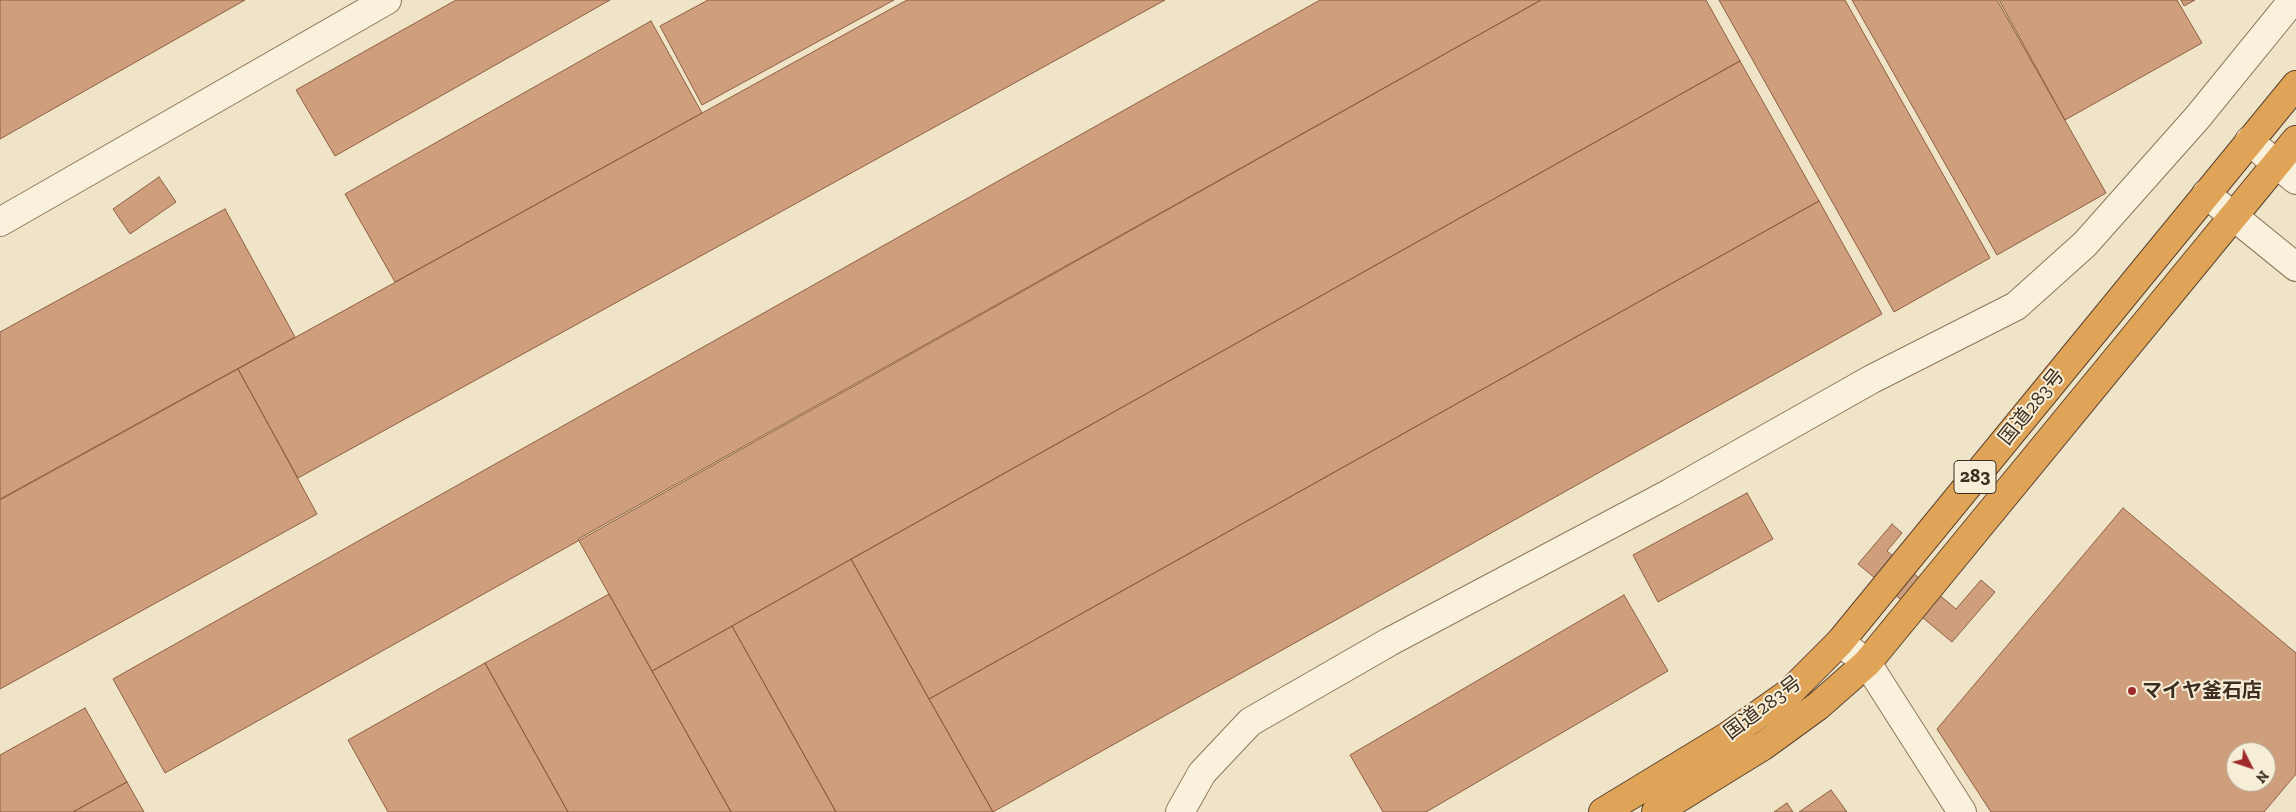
<!DOCTYPE html>
<meta charset="utf-8">
<style>
body{margin:0}
#map{position:relative;width:2296px;height:812px;overflow:hidden;background:#f0e4c8;font-family:"Zilla Slab",serif}
canvas{display:block}
.north{position:absolute;left:2226px;top:742px;width:50px;height:50px;box-sizing:border-box;background:#f7eed8;border:1px solid #ada18e;border-radius:50%;rotate:131deg;font-size:14px;font-weight:700;line-height:20px;text-align:center;color:#3d2e20}
.north::after{content:'';display:block;margin:auto;width:18px;height:22px;background:#9e2a2b;clip-path:polygon(50% 0,100% 100%,50% 72%,0 100%)}
</style>
<div id="map">
<canvas width="2296" height="812"></canvas>
<div class="north">N</div>
</div>
<script>
const g = document.querySelector('canvas').getContext('2d');
g.lineJoin = 'round';
function fill(path, color) {
  g.fillStyle = color;
  g.fill(path, 'evenodd');
}
function toPath(rows) {
  const path = new Path2D();
  for (const r of rows) {
    path.moveTo(r[0], r[1]);
    for (let i = 2; i < r.length; i += 2) path.lineTo(r[i], r[i + 1]);
  }
  return path;
}
function stroke(path, color, width, dash) {
  g.strokeStyle = color;
  g.lineWidth = width;
  g.lineCap = dash ? 'butt' : 'round';
  g.setLineDash(dash || []);
  g.stroke(path);
}
function write(font, color, halo, rows, align = 'center') {
  g.font = font + ' "Zilla Slab","Noto Sans JP",serif';
  g.lineWidth = 4;
  g.setLineDash([]);
  g.textBaseline = 'middle';
  g.strokeStyle = halo;
  g.fillStyle = color;
  for (const [text, x, y, turn = 0] of rows) {
    g.save();
    g.translate(x, y);
    g.rotate((+turn || 0) * Math.PI / 180);
    g.textAlign = isNaN(turn) ? turn : align;
    if (halo) g.strokeText(text, 0, 0);
    g.fillText(text, 0, 0);
    g.restore();
  }
}
const building = toPath([
 [0,0,245,0,0,139,0,0],
 [456,0,610,0,335,156,296,90,456,0],
 [708,0,894,0,702,105,660,26,708,0],
 [907,0,1165,0,298,478,238,369,907,0],
 [1320,0,1541,0,165,773,113,679,1320,0],
 [1541,0,1706,0,1740,61,652,671,578,539,1541,0],
 [1719,0,1845,0,1990,258,1894,312,1719,0],
 [1852,0,1997,0,2106,193,1997,255,1852,0],
 [1999,0,2177,0,2202,43,2065,120,1999,0],
 [2181,0,2195,0,2184,6,2181,0],
 [651,21,702,113,395,282,345,194,651,21],
 [1740,61,1819,201,929,699,851,559,1740,61],
 [159,177,176,202,130,234,113,209,159,177],
 [1819,201,1882,314,993,812,929,699,1819,201],
 [225,209,295,337,0,499,0,332,225,209],
 [238,369,317,514,0,689,0,500,238,369],
 [1747,493,1773,539,1658,602,1633,555,1747,493],
 [2123,508,2296,653,2296,774,2264,812,1991,812,1937,729,2123,508],
 [2236,752,2266,752,2266,782,2236,782,2236,752],
 [1892,524,1902,533,1887,551,1956,609,1981,580,1995,592,1952,642,1858,564,1892,524],
 [851,559,929,699,993,812,836,812,732,626,851,559],
 [609,594,652,671,731,812,568,812,485,663,609,594],
 [1624,595,1668,671,1426,812,1383,812,1350,755,1624,595],
 [732,626,836,812,731,812,652,671,732,626],
 [485,663,568,812,388,812,348,740,485,663],
 [85,708,127,782,73,812,0,812,0,755,85,708],
 [127,782,144,812,73,812,127,782],
 [1831,790,1847,812,1799,812,1831,790],
 [1787,803,1793,812,1774,812,1787,803]
]);
fill(building, '#cf9f7d');
stroke(building, '#8d5f41', 1);
const minor = toPath([
 [2249,141,2296,180],
 [2206,194,2296,267],
 [0,222,387,0],
 [1840,642,1867,663,1962,812],
 [1180,812,1202,773,1250,722,1389,642,1670,493,1872,379,2016,306,2085,244,2197,118,2293,0]
]);
const highway = toPath([
 [1603,812,1728,736,1789,693,1840,642,2296,85],
 [1656,812,1763,746,1818,706,1867,663,2296,140]
]);
stroke(minor, '#8d765c', 30);
stroke(highway, '#5b4430', 30);
stroke(minor, '#faf1dc', 28);
stroke(highway, '#e0a458', 28);
for (const [x, y, r, color] of [
 [2132,691,5,"#9e2a2b"]
]) {
  const dot = new Path2D();
  dot.arc(x, y, r, 0, 2 * Math.PI);
  g.fillStyle = color;
  g.fill(dot);
  stroke(dot, '#f7eed8', 2);
}
for (const [x, y, w] of [
 [1975,477,42]
]) {
  const box = new Path2D();
  box.roundRect(x - w / 2, y - 16.5, w, 33, 4);
  g.fillStyle = '#f7eed8';
  g.fill(box);
  stroke(box, '#3d2e20', 1);
}
write('bold 19px', '#3d2e20', null, [
 ["283",1975,477]
]);
write('20px', '#3d2e20', '#f7eed8', [
 ["国道283号",2032,407,-51],
 ["国道283号",1763,708,-37]
]);
write('bold 20px', '#3d2e20', '#f7eed8', [
 ["マイヤ釜石店",2142,691]
], 'left');
</script>
